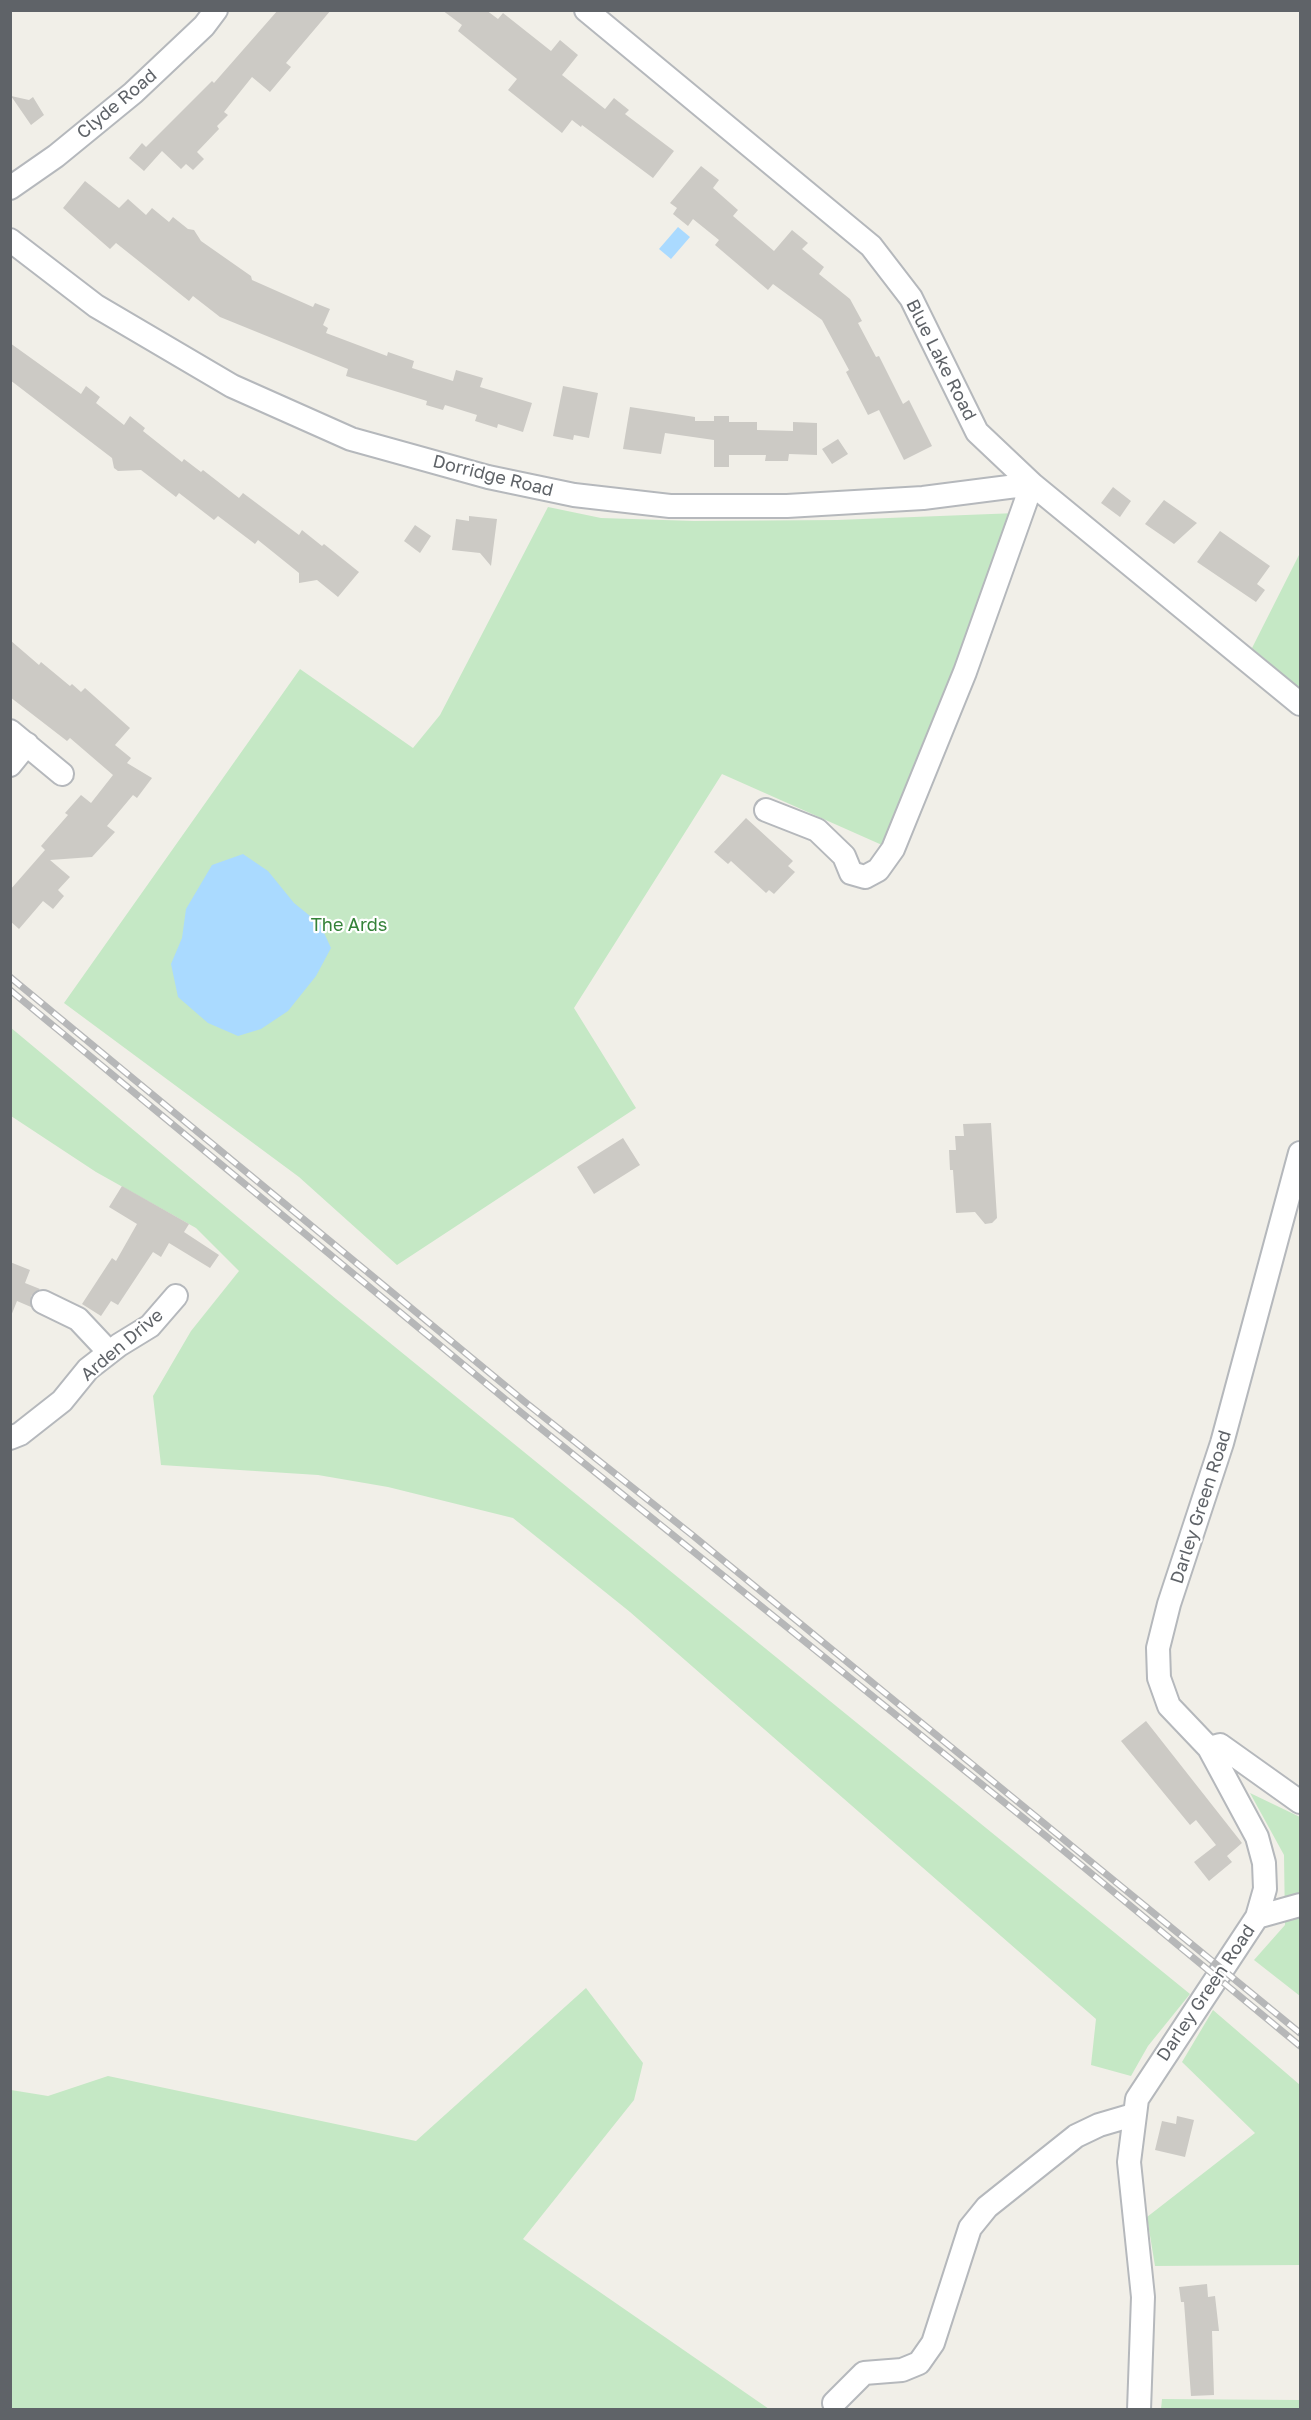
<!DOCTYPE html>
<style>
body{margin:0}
#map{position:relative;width:1311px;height:2420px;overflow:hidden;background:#f1efe8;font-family:"Golos Text",sans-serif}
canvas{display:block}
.frame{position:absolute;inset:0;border:12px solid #5f6368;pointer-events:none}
</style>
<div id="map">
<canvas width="1311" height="2420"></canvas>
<div class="frame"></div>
</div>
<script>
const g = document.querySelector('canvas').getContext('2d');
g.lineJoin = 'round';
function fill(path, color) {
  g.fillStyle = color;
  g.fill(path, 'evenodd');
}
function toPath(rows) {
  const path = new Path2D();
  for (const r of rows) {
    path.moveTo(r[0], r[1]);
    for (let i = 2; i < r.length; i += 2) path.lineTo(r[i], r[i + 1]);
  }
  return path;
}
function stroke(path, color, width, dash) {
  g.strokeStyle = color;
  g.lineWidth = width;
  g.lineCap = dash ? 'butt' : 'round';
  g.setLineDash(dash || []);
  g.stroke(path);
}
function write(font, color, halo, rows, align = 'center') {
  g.font = font + ' "Golos Text",sans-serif';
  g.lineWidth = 4.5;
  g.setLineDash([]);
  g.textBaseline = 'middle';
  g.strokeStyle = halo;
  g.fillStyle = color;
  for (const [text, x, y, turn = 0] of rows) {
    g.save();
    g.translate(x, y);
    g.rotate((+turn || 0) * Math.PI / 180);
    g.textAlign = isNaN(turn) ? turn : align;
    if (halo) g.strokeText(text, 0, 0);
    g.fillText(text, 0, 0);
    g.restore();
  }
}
fill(toPath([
 [548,507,601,518,694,521,837,520,1017,513,882,845,722,774,574,1008,636,1108,397,1265,299,1177,64,1003,300,669,413,748,440,715],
 [1300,553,1300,689,1252,648],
 [10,1027,336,1299,1190,1994,1148,2046,1131,2076,1091,2065,1096,2019,630,1612,513,1518,388,1487,318,1475,161,1465,153,1396,191,1331,239,1271,196,1228,96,1172,11,1116],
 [1250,1793,1300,1817,1300,1996,1254,1960,1285,1925,1284,1855],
 [586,1988,643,2063,634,2100,523,2239,769,2409,11,2409,11,2090,48,2096,108,2076,416,2141],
 [1213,2010,1300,2085,1300,2265,1155,2266,1147,2217,1255,2133,1182,2062],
 [1162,2399,1300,2400,1300,2409,1161,2409]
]), '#c5e8c5');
fill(toPath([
 [678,227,690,237,671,259,659,249],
 [243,854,268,871,294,903,320,924,331,948,316,976,288,1011,261,1029,238,1036,208,1023,178,997,171,964,182,938,186,909,212,865]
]), '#aadaff');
fill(toPath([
 [278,10,331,10,286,63,291,67,270,92,252,77,224,112,228,115,217,126,219,129,197,152,204,159,193,170,186,164,181,169,162,151,144,171,129,158,142,143,146,147,212,81,214,83],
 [442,10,486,10,498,19,503,13,551,51,560,40,578,55,562,75,605,109,614,98,629,110,625,114,674,151,653,178,582,125,581,127,572,120,562,133,508,90,517,79,458,31,462,25],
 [11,96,29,100,33,97,44,115,31,125],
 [701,166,719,180,713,188,738,210,733,216,774,251,792,230,808,243,802,249,824,267,819,274,850,299,862,321,858,323,876,357,879,356,903,404,909,400,932,446,904,460,879,410,868,415,846,372,849,370,822,320,773,284,768,290,715,245,719,240,693,219,688,226,673,214,677,208,670,203],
 [85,181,119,208,128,199,146,215,152,208,169,222,173,217,188,229,194,230,201,241,251,276,252,280,313,307,315,303,330,309,323,325,328,328,326,333,387,356,388,352,414,361,412,368,453,381,456,370,483,378,480,387,532,403,523,432,498,424,497,428,475,421,477,415,445,405,443,410,426,405,427,401,346,376,348,369,220,317,193,296,189,301,116,243,110,249,63,208],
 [10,343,81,394,86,386,100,397,96,403,124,425,130,416,145,428,143,431,182,462,184,459,201,472,203,470,239,498,243,493,299,535,302,530,322,546,324,544,359,572,338,597,317,580,299,583,299,573,258,540,255,544,218,516,214,520,179,493,176,497,141,470,118,471,114,468,112,458,10,380],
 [563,386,598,393,589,438,574,435,573,440,553,436],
 [630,407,695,417,695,421,714,421,714,416,729,416,729,422,757,422,757,430,793,431,793,422,817,423,817,455,789,454,788,461,765,461,766,455,729,455,729,467,714,467,714,440,665,433,661,454,623,449],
 [838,439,848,454,832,464,822,449],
 [1113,487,1131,501,1120,517,1101,503],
 [1164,500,1197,523,1174,544,1145,524],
 [469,516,497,519,491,566,480,553,452,550,456,519,469,521],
 [415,525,431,536,420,553,404,541],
 [1220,531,1270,566,1257,584,1265,590,1256,602,1197,562],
 [10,640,39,665,41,662,70,686,72,684,81,692,85,688,130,728,115,745,131,758,127,763,152,778,137,798,133,795,107,826,115,832,92,857,50,860,70,877,58,890,64,896,53,909,43,901,19,929,10,921,10,890,45,850,41,846,68,815,65,813,81,795,91,803,113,775,70,738,67,741,10,697],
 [746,818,793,861,788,866,795,872,774,894,769,890,766,893,731,861,728,864,714,852],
 [991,1123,997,1218,992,1223,985,1224,975,1212,956,1213,953,1170,950,1170,949,1150,956,1150,955,1136,964,1136,963,1124],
 [623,1138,640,1165,594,1194,577,1167],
 [122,1186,189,1224,184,1232,219,1255,210,1268,169,1243,161,1257,153,1252,118,1305,111,1301,101,1316,82,1304,112,1258,116,1261,137,1224,109,1207],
 [10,1262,30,1270,25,1283,40,1289,31,1296,31,1307,17,1301,11,1316],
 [1146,1721,1242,1843,1227,1856,1232,1862,1209,1881,1194,1862,1216,1845,1196,1820,1190,1825,1121,1741],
 [1177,2116,1194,2120,1185,2157,1155,2150,1162,2121,1176,2124],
 [1207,2284,1208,2297,1215,2296,1219,2331,1212,2331,1214,2395,1191,2396,1184,2302,1181,2302,1179,2287]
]), '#cccac5');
const minor = toPath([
 [586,10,871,246,911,298,977,432,1032,484,1300,704],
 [10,188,56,156,133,93,204,26,216,10],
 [10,240,96,306,232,386,351,439,488,477,574,495,670,506,787,506,923,498,1032,484],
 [10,731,62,774],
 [10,765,27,744],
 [766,810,817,830,844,856,851,873,865,877,878,870,893,849,965,672,1032,484],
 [43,1302,78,1319,109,1352],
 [10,1438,20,1434,62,1401,88,1369,119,1345,150,1326,176,1296],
 [1209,1748,1220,1745,1300,1802],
 [1257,1917,1300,1905],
 [834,2403,864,2373,902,2370,919,2363,933,2343,970,2228,987,2207,1076,2136,1099,2125,1133,2115],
 [1139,2410,1143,2297,1129,2162,1137,2099,1257,1917,1265,1889,1264,1863,1257,1837,1209,1748,1169,1706,1159,1678,1158,1648,1169,1604,1222,1443,1300,1153]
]);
stroke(minor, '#b5b8bc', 26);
stroke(minor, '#fff', 22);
const rail = toPath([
 [10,977,525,1402,691,1534,1300,2033],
 [10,990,523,1414,1052,1841,1300,2046]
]);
stroke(rail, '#b6b7b8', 7);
stroke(rail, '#fff', 4.5, [14]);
write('18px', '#5f6368', '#fff', [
 ["Clyde Road",117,104,-40],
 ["Blue Lake Road",941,360,63],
 ["Dorridge Road",493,476,14],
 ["Arden Drive",122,1345,-40],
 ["Darley Green Road",1201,1507,-72],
 ["Darley Green Road",1206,1993,-56]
]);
write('18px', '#348238', '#fff', [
 ["The Ards",349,925]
]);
</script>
